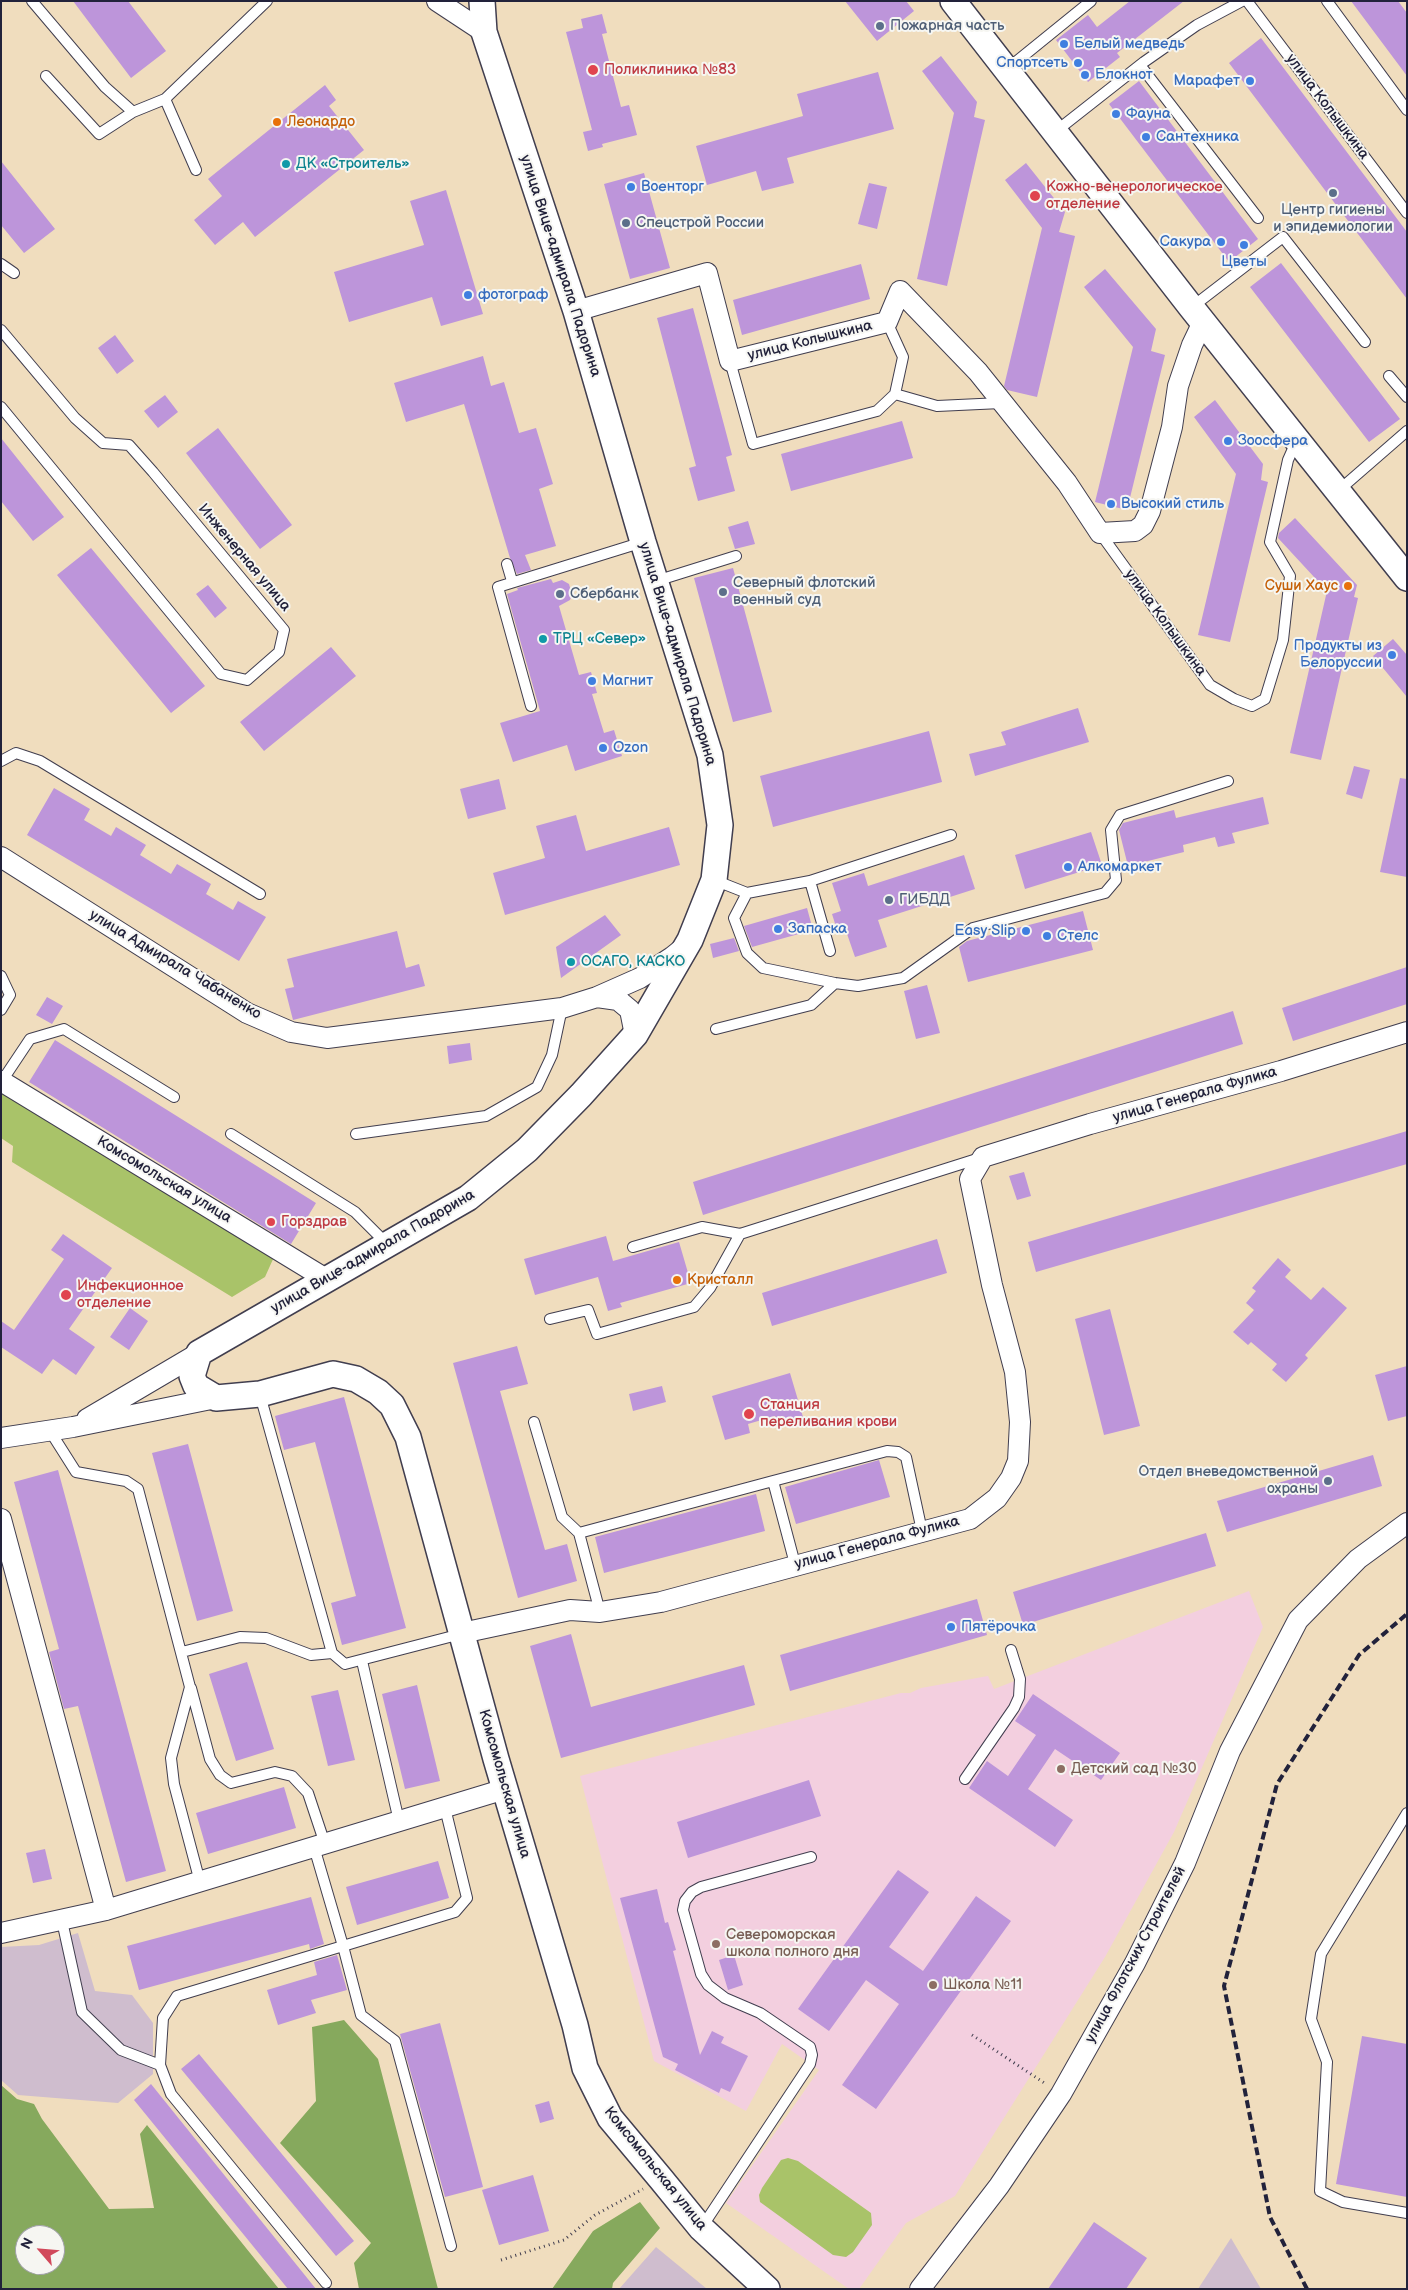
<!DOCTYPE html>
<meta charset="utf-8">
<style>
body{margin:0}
#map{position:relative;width:1408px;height:2290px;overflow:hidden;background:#f0ddbe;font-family:"Balsamiq Sans",sans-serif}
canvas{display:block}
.frame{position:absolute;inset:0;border:2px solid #22223b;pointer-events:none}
.north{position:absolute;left:15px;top:2225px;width:50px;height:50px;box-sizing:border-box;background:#f6f6f2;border:1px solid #a1a1a9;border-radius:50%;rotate:297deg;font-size:14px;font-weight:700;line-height:20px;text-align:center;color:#22223b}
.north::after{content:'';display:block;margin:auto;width:18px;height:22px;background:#d1495b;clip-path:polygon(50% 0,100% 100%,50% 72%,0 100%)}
</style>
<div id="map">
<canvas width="1408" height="2290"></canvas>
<div class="frame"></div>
<div class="north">N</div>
</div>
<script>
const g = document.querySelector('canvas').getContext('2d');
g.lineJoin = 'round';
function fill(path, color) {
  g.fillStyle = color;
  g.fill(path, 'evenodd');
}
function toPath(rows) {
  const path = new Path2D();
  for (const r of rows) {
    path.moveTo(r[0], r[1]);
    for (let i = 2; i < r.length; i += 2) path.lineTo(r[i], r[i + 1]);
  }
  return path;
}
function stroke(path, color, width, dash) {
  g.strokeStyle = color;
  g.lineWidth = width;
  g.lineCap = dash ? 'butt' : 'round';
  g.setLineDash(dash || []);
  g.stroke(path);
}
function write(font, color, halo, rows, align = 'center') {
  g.font = font + ' "Balsamiq Sans",sans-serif';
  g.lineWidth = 4;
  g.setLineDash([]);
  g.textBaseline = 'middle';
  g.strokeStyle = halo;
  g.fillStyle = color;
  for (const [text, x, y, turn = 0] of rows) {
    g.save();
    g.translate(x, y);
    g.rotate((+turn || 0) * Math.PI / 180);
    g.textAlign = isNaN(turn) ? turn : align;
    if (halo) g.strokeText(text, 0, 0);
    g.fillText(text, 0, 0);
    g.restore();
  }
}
fill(toPath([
 [1249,1591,1263,1627,1174,1832,1105,1957,955,2196,906,2223,859,2289,849,2289,726,2203,819,2070,782,2044,746,2111,654,2061,580,1776,901,1693,910,1693,921,1688,988,1676,994,1689]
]), '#f3cfdf');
fill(toPath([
 [78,1933,95,1991,132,1995,153,2023,153,2074,118,2103,18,2095,1,2080,1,1947,39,1945],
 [1231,2238,1261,2289,1198,2289],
 [656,2247,707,2289,619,2289]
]), '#cfbdce');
fill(toPath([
 [1,1086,274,1257,265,1277,232,1297,12,1162,13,1146,1,1138],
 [788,2158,798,2161,871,2213,872,2225,853,2252,846,2257,833,2255,760,2202,759,2195,762,2188,781,2160]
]), '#a9c369');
fill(toPath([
 [344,2020,378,2059,438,2289,359,2289,354,2263,371,2243,280,2143,316,2101,312,2027],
 [1,2085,17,2099,34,2104,42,2119,109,2209,154,2208,140,2134,147,2125,279,2289,1,2289],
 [25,2235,55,2235,55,2265,25,2265],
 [640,2202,660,2228,613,2283,612,2289,552,2289,593,2231]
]), '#86a95d');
fill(toPath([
 [73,1,128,1,166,51,131,78],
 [845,1,906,1,914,11,877,41],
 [1130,1,1184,1,1117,53,1120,57,1088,82,1056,40,1088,15,1097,27],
 [1351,1,1398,1,1407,13,1407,76],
 [602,14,607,33,602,34,621,107,629,105,637,135,602,144,603,147,588,151,583,132,592,130,566,32,583,28,581,19],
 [1261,38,1407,232,1407,299,1229,63],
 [941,56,977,102,974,117,985,120,947,286,917,279,954,113,922,71],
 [878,72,894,129,787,158,794,183,762,191,756,171,707,185,696,146,803,116,797,94],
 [1139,81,1258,239,1229,262,1109,104],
 [325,85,336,100,329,106,364,150,255,237,243,222,215,245,194,220,222,196,208,179],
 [1,161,55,229,24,253,1,225],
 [1026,163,1065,212,1059,232,1075,236,1037,397,1007,390,1004,386,1042,228,1005,180],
 [644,173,670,268,630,279,604,184],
 [869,183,887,187,877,229,858,224],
 [446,190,483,314,441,326,432,297,349,322,334,272,424,245,410,201],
 [1281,263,1400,419,1369,442,1250,287],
 [861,264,870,299,742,335,733,300],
 [1105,269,1156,329,1151,351,1165,355,1127,510,1095,502,1133,347,1084,287],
 [693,308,732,455,726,457,735,491,698,501,689,468,696,466,657,318],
 [115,335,134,361,117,374,98,348],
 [483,356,491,386,504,382,519,433,536,428,553,484,539,489,556,546,525,555,531,570,517,574,510,558,464,404,406,422,394,383],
 [165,395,178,412,158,428,144,411],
 [1215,400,1263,464,1261,480,1268,482,1230,642,1198,635,1236,474,1194,417],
 [902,421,913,458,791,491,781,454],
 [218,428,292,525,260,549,186,453],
 [1,438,64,517,33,541,1,501],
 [1295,518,1357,585,1354,597,1358,598,1321,760,1290,753,1327,591,1278,538,1279,533],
 [748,521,755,544,735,549,728,527],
 [91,548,205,686,171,713,57,575],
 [733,568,772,712,733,722,694,578],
 [551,579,553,583,562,580,569,584,572,595,570,600,559,606,579,675,591,672,597,693,592,694,604,733,614,730,622,756,575,771,567,745,513,762,500,723,540,711,507,594,518,590,517,588],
 [208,585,227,608,215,618,196,594],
 [1393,639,1407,655,1407,697,1373,656],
 [331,647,356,676,264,751,240,722],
 [1078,708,1089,742,975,776,969,754,1006,745,1001,732],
 [929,731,942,782,773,827,760,776],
 [1354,766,1370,770,1362,799,1346,794],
 [1400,778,1407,779,1407,877,1380,872],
 [499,779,506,809,468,819,460,789],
 [54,788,90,809,84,820,111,836,116,827,146,845,140,855,171,874,177,864,211,884,206,894,233,910,238,901,266,917,239,961,27,835],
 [1263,797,1269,824,1232,833,1235,843,1218,847,1215,837,1183,845,1184,852,1128,866,1119,830,1123,823,1174,810,1176,818],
 [576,815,586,851,669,827,680,865,505,915,493,873,545,858,536,826],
 [1091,832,1102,865,1025,889,1015,855],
 [964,855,975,889,878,920,887,947,855,957,846,931,838,933,832,914,841,911,832,883,864,873,868,886],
 [807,908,813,930,752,947,744,926],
 [1083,911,1093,950,968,982,959,947,967,941],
 [605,915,621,935,561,978,556,947],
 [397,931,406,968,419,964,425,986,293,1020,285,989,294,987,287,959],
 [734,938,739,951,713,958,710,944],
 [1407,967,1407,1004,1293,1041,1282,1008],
 [927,985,940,1033,916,1039,904,991],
 [47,997,63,1006,52,1024,36,1015],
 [1233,1011,1243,1044,703,1215,693,1182],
 [55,1040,316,1203,291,1244,29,1082],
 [470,1043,472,1060,449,1064,447,1046],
 [1407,1131,1407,1164,1036,1272,1028,1242],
 [1024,1172,1031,1196,1017,1200,1009,1176],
 [63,1234,112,1268,69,1329,95,1347,76,1375,53,1359,42,1374,1,1347,1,1321,14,1330,64,1259,51,1250],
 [606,1236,613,1261,679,1242,691,1283,620,1303,622,1307,608,1311,598,1277,535,1295,524,1259],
 [937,1239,947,1273,772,1326,762,1293],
 [1278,1258,1291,1270,1285,1277,1311,1300,1323,1287,1347,1308,1305,1355,1308,1358,1286,1382,1272,1370,1277,1364,1251,1342,1248,1345,1233,1332,1254,1310,1246,1303,1256,1291,1252,1288],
 [130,1308,148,1321,129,1350,110,1337],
 [1110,1309,1140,1426,1104,1435,1075,1319],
 [517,1346,528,1384,500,1391,545,1550,567,1544,577,1581,518,1598,453,1363],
 [1407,1366,1407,1416,1388,1421,1375,1375],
 [790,1373,803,1417,778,1424,775,1416,748,1424,750,1433,725,1440,712,1396],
 [662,1386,666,1402,633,1411,629,1394],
 [344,1397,406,1628,342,1645,331,1603,356,1596,315,1442,284,1450,275,1416],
 [188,1444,233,1611,197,1621,152,1453],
 [1373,1455,1382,1486,1227,1532,1217,1501],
 [879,1460,890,1497,796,1524,785,1487],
 [58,1470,166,1871,126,1882,78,1706,64,1709,49,1652,59,1649,14,1482],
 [756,1494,765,1531,604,1573,595,1537],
 [1206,1533,1216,1566,1023,1625,1013,1592],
 [977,1599,987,1635,790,1691,780,1655],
 [571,1634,591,1707,744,1665,755,1705,561,1758,530,1646],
 [247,1662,274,1749,236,1761,209,1674],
 [417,1685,440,1781,405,1789,382,1694],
 [338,1690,355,1760,328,1766,311,1696],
 [1033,1694,1120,1753,1101,1780,1055,1749,1028,1789,1073,1820,1055,1847,969,1788,987,1761,1008,1776,1036,1735,1015,1721],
 [809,1780,821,1816,688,1858,677,1822],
 [284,1787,296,1828,208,1854,196,1813],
 [45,1849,52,1879,33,1883,26,1853],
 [438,1861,449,1898,357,1925,346,1887],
 [898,1870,929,1892,889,1947,923,1971,976,1896,1011,1921,876,2109,842,2085,899,2004,866,1980,829,2031,798,2009],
 [657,1889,665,1923,668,1922,676,1950,673,1951,700,2055,712,2031,724,2037,721,2043,748,2056,730,2092,721,2088,719,2093,675,2070,678,2064,663,2057,620,1898],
 [311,1897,324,1944,310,1949,309,1944,139,1990,127,1946],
 [337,1955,347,1990,311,2000,316,2013,278,2025,267,1990,317,1975,314,1962],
 [734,1955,743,1985,728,1990,719,1960],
 [440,2023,483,2187,445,2197,400,2034],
 [1362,2036,1407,2044,1407,2197,1336,2184],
 [199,2054,354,2241,336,2256,181,2069],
 [151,2084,316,2289,288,2289,134,2100],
 [549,2101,554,2119,540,2123,535,2105],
 [533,2175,549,2231,499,2245,482,2190],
 [1094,2222,1147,2258,1126,2289,1048,2289]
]), '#bd95da');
const service = toPath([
 [32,1,105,87,133,112,165,99,267,1],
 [1247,1,1407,213],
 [1327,1,1407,110],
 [1140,65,1258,218],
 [1006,70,1091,1],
 [46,76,99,134,133,112],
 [165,99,196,170],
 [1055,132,1144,62,1197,25,1242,1],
 [1,264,14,273],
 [1192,307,1283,237,1365,342],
 [1,330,75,418,103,443,129,445,153,472,284,630,279,652,247,680,221,674,1,407],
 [730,361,753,444,877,411,895,394,903,357,887,322],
 [1389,376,1407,397],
 [895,394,937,406,1001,403],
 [1338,491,1407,431],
 [1100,533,1210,685,1234,699,1252,706,1265,699,1283,640,1290,576,1270,542,1288,460,1296,442],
 [507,564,512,581],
 [656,581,736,556],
 [531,706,498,587,643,542],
 [1,761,16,753,40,761,260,894],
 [714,880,747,893],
 [810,881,747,893,734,918,747,953,763,968,835,983,858,986,903,978,973,928,1105,893,1116,880,1111,830,1120,815,1228,781],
 [830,951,810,881,951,835],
 [1,976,10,995,1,1010],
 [716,1029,811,1005,835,983],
 [2,1081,30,1039,64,1029,174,1097],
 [231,1134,355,1212,387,1244],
 [356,1134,486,1116,537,1087,552,1055,562,1008],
 [633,1247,702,1227,740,1234],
 [550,1319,588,1310,597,1334,694,1307,710,1288,740,1234,980,1158],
 [260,1395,332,1653,345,1664,461,1634],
 [534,1422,562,1517,579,1533,773,1481,795,1564],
 [50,1431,76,1472,126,1481,138,1489,190,1687,171,1758,174,1784,200,1882],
 [773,1481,887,1451,898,1452,906,1457,922,1531],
 [579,1533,600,1612],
 [182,1652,240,1637,266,1638,311,1655,332,1653],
 [362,1661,399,1821],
 [191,1688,210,1759,220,1775,231,1783,275,1772,292,1776,308,1793,325,1844],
 [965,1779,1014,1708,1019,1697,1020,1679,1011,1650],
 [445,1808,467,1898,455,1912,343,1946,361,2015,395,2041,451,2246],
 [1407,1813,1321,1954,1311,2019,1327,2062,1320,2191,1343,2202,1407,2213],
 [314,1847,343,1946,177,1996,163,2018,160,2065,171,2094,326,2283],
 [62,1921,82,2012,121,2050,160,2065],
 [702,2227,810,2064,812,2055,810,2047,760,2013,725,1998,708,1985,701,1974,683,1910,685,1901,692,1892,701,1887,811,1857]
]);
const minor = toPath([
 [437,1,484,32],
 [576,311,707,273,730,361,887,322,900,291,978,372,1067,483,1100,533,1135,531,1143,525,1150,511,1172,427,1178,386,1192,345,1203,322],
 [1,857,247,1013,291,1032,327,1038,562,1008,597,997,640,978,672,957,682,949],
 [597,997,618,1000,630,1010,635,1035],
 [1,1081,326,1279],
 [87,1419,199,1353],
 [1,1438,73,1427,216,1398],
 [1,1519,106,1910],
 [462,1633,570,1610,600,1612,661,1602,970,1519,997,1498,1011,1478,1018,1461,1020,1422,1015,1372,992,1285,970,1179,983,1157,1090,1124,1281,1071,1407,1032],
 [1,1933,106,1910,505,1789],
 [920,2289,999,2186,1061,2094,1135,1963,1185,1863,1230,1751,1298,1620,1358,1559,1407,1523]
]);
const tertiary = toPath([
 [482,1,484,32,576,311,643,542,710,755,720,825,714,880,690,940,635,1035,581,1095,527,1150,468,1198,199,1353,192,1376,196,1386,216,1398,260,1394,333,1374,356,1379,378,1392,392,1405,408,1437,496,1759,575,2025,585,2068,610,2118,661,2179,701,2228,767,2289],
 [953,1,1191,307,1407,578]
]);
stroke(service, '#413e4f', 12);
stroke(minor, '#413e4f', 22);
stroke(tertiary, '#413e4f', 28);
stroke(toPath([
 [972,2035,1046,2084],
 [501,2260,564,2240,595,2215,643,2189]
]), '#413e4f', 3, [1, 4]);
stroke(service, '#fff', 10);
stroke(minor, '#fff', 20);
stroke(tertiary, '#fff', 25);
stroke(toPath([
 [1307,2289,1270,2217,1224,1986,1277,1784,1359,1655,1407,1614]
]), '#22223b', 4, [8, 4]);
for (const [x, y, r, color] of [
 [880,26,5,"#5c6f8a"],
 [1064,44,5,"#3f7fe0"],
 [1078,63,5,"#3f7fe0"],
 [593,70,6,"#e0444e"],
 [1085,75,5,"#3f7fe0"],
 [1250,81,5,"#3f7fe0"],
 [1116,114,5,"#3f7fe0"],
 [277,122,5,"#e8710a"],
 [1146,137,5,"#3f7fe0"],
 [286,164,5,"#0f9aa8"],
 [631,187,5,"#3f7fe0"],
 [1333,193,5,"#5c6f8a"],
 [1035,196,6,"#e0444e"],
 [626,223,5,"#5c6f8a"],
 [1221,242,5,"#3f7fe0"],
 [1244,245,5,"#3f7fe0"],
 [468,295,5,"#3f7fe0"],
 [1228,441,5,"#3f7fe0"],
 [1111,504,5,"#3f7fe0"],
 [1348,586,5,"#e8710a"],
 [723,592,5,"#5c6f8a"],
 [560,594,5,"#5c6f8a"],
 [543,639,5,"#0f9aa8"],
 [1392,655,5,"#3f7fe0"],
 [592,681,5,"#3f7fe0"],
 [603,748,5,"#3f7fe0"],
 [1068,867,5,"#3f7fe0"],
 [889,900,5,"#5c6f8a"],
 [778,929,5,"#3f7fe0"],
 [1026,931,5,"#3f7fe0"],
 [1047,936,5,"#3f7fe0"],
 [571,962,5,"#0f9aa8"],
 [271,1222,5,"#e0444e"],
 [677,1280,5,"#e8710a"],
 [66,1295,6,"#e0444e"],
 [749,1414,6,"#e0444e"],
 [1328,1481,5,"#5c6f8a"],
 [951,1627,5,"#3f7fe0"],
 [1061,1769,5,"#8d6e63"],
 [716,1944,5,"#8d6e63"],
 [933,1985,5,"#8d6e63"]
]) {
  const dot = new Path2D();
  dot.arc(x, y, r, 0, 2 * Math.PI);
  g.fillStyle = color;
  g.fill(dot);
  stroke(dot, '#f6f6f2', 2);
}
write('15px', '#4e5e75', '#f6f6f2', [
 ["Пожарная часть",890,26],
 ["Центр гигиены",1333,210,"center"],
 ["и эпидемиологии",1333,227,"center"],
 ["Спецстрой России",636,223],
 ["Северный флотский",733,583],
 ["военный суд",733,600],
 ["Сбербанк",570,594],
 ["ГИБДД",899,900],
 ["Отдел вневедомственной",1318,1472,"right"],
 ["охраны",1318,1489,"right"]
], 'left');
write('15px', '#366cbe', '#f6f6f2', [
 ["Белый медведь",1074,44],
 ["Спортсеть",1068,63,"right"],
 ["Блокнот",1095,75],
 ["Марафет",1240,81,"right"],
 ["Фауна",1126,114],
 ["Сантехника",1156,137],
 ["Военторг",641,187],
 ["Сакура",1211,242,"right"],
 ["Цветы",1244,262,"center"],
 ["фотограф",478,295],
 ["Зоосфера",1238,441],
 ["Высокий стиль",1121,504],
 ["Продукты из",1382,646,"right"],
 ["Белоруссии",1382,663,"right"],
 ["Магнит",602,681],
 ["Ozon",613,748],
 ["Алкомаркет",1078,867],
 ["Запаска",788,929],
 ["Easy Slip",1016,931,"right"],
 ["Стелс",1057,936],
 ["Пятёрочка",961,1627]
], 'left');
write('15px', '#be3a42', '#f6f6f2', [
 ["Поликлиника №83",604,70],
 ["Кожно-венерологическое",1046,187],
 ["отделение",1046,204],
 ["Горздрав",281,1222],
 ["Инфекционное",77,1286],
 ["отделение",77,1303],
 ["Станция",760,1405],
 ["переливания крови",760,1422]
], 'left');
write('15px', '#22223b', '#f6f6f2', [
 ["улица Колышкина",1327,107,53],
 ["улица Вице-адмирала Падорина",560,266,72],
 ["улица Колышкина",810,341,-14],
 ["Инженерная улица",244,558,50],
 ["улица Колышкина",1165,623,54],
 ["улица Вице-адмирала Падорина",677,654,73],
 ["улица Адмирала Чабаненко",175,965,31],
 ["улица Генерала Фулика",1195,1095,-16],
 ["Комсомольская улица",164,1180,31],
 ["улица Вице-адмирала Падорина",373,1252,-30],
 ["улица Генерала Фулика",877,1543,-15],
 ["Комсомольская улица",504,1784,74],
 ["улица Флотских Строителей",1136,1955,-62],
 ["Комсомольская улица",655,2169,51]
]);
write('15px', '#c56008', '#f6f6f2', [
 ["Леонардо",287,122],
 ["Суши Хаус",1338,586,"right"],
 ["Кристалл",687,1280]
], 'left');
write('15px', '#0d838f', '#f6f6f2', [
 ["ДК «Строитель»",296,164],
 ["ТРЦ «Север»",553,639],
 ["ОСАГО, КАСКО",581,962]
], 'left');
write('15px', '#785e54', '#f6f6f2', [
 ["Детский сад №30",1071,1769],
 ["Североморская",726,1935],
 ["школа полного дня",726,1952],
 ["Школа №11",943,1985]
], 'left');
</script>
